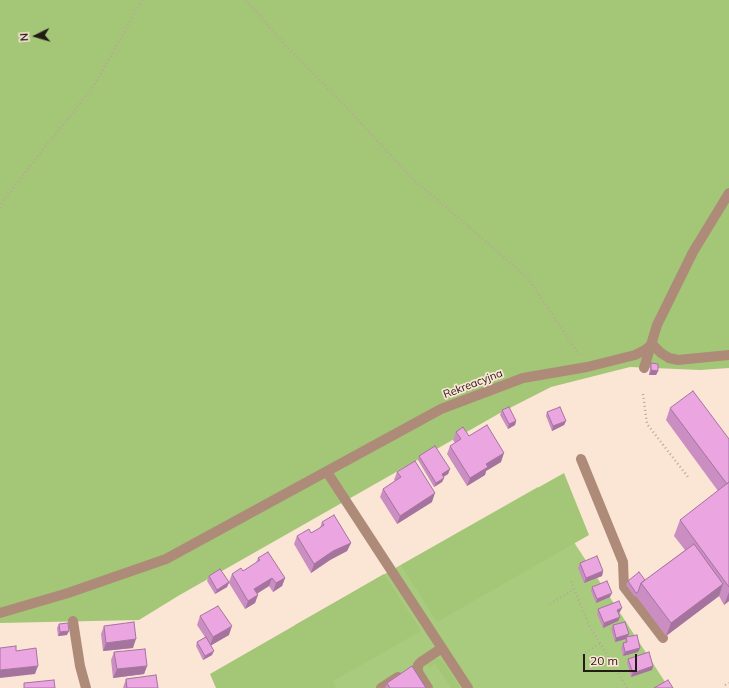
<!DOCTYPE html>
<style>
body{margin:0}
#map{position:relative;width:729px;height:688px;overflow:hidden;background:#fbe5d5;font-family:Mulish,sans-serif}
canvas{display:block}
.north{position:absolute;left:16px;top:16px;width:40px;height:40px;-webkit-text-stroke:3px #fbe5d5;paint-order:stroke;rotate:265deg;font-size:11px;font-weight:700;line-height:16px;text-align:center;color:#231b16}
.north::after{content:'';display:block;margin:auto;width:14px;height:18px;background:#231b16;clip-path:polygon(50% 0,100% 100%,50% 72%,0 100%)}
.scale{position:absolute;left:583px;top:654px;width:54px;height:18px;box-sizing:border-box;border:2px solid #231b16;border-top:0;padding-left:5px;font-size:12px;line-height:14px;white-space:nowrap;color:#231b16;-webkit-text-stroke:3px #fbe5d5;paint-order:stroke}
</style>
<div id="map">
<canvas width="729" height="688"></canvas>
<div class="north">N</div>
<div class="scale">20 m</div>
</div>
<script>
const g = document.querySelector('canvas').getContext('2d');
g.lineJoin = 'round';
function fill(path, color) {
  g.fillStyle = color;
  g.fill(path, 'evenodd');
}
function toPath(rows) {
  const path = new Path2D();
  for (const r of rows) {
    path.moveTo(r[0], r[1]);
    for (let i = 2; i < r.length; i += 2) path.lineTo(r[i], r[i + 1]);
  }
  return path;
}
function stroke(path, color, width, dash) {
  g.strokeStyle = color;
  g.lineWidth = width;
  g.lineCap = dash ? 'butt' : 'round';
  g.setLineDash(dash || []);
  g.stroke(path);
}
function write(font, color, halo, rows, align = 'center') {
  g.font = font + ' Mulish,sans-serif';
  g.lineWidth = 3.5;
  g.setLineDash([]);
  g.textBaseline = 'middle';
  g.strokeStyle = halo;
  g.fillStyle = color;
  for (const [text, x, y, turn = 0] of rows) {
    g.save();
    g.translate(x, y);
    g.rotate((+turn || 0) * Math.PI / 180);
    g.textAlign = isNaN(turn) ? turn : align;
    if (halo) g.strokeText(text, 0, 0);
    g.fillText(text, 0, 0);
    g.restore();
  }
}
fill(toPath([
 [538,487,669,688,337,688,295,625]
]), '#a9cb7e');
fill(toPath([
 [0,0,729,0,729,368,700,370,630,367,551,387,500,413,178,596,139,620,0,623],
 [564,473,589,535,437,622,401,565],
 [384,574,421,631,333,681,337,688,216,688,210,674],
 [436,659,439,659,442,660,460,688,451,688,435,663,429,668,428,665]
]), '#a4c677');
stroke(toPath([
 [246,0,286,46,342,103,414,180,528,278,579,355],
 [0,208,2,202,95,84,142,0],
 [643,394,647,424,688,477],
 [571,581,589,625,627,688],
 [550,604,574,589],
 [582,655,600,643],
 [725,685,729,683]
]), '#b9a79b', 2.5, [1, 3]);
stroke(toPath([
 [652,344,661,353,669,358,678,360,729,355],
 [644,368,657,325,693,252,729,193],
 [581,459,623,562,624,587,663,638],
 [327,472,468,688],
 [0,613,68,593,166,559,441,409,523,378,587,367,635,355,645,350,652,344],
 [73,621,80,666,86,688],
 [381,688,398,677],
 [428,688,418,672,418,665,421,662,442,648]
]), '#ae8b79', 10);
fill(toPath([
 [651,363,658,371,656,375,649,375,650,368],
 [670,408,729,439,729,601,724,605,719,596,666,636,636,596,635,597,626,585,628,581,645,580,685,550,674,536,680,520,718,491,666,420],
 [502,410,516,421,515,425,508,429,500,415],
 [547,412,566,421,564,425,552,431,546,416],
 [456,432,469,436,501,462,486,471,485,475,467,486,447,454,450,446,455,443,453,440],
 [419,456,450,469,448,474,443,477,444,478,442,482,434,487,418,460],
 [397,472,432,502,397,524,380,497,383,489,395,481,394,480],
 [322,522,351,543,347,551,330,560,311,573,294,544,297,536,311,533,320,528],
 [258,558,285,578,282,586,273,592,269,586,257,594,255,603,245,609,229,583,227,587,215,594,207,581,209,576,229,582,232,574,243,571,256,563],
 [580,563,603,571,602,576,584,583,578,568],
 [592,587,610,597,596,603,591,591],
 [598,609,620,612,618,613,620,617,618,621,603,628,597,614],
 [200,616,229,635,211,645,212,655,203,660,196,646,197,642,205,637,197,625],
 [59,624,67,635,58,636,57,628],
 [613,625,640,648,638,652,623,656,621,648,623,643,625,643,625,642,626,639,615,642,611,629],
 [104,626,133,648,103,651,101,634],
 [114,652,147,666,144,674,113,678,111,660],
 [628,659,653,666,652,670,631,677,627,663],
 [126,679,158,688,123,688],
 [387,683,426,688,385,688]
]), '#ca8ec2');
fill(toPath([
 [651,370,658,371,656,375,649,375],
 [516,421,515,425,508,429,509,424],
 [566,421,564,425,552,431,553,426],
 [504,453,501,462,486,471,485,475,467,486,470,478,486,464],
 [450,469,448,474,440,479,442,474],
 [444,478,442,482,434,487,436,483],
 [435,493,432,502,397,524,400,516],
 [351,543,347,551,330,560,311,573,314,564,333,551],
 [603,571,602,576,584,583,586,578],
 [272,578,269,586,251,597,254,589],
 [285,578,282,586,273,592,276,583],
 [229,582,227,587,215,594,217,590],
 [723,584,719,596,666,636,671,623],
 [729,592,729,601,724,605],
 [612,593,610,597,596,603,597,599],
 [258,595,255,603,245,609,248,601],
 [622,608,620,612,616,614,617,610],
 [620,617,618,621,603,628,604,623],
 [232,626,229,635,210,646,213,637],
 [69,631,67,635,58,636,60,632],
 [629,634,627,638,626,637,626,639,615,642,616,638],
 [136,639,133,648,103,651,106,643],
 [640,648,638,652,623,656,625,652],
 [214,651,212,655,203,660,205,656],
 [38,666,35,674,0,678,0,670],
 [147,666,144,674,113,678,117,669],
 [653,666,652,670,631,677,633,673]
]), '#a4749e');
const building = toPath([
 [651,363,658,364,658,371,651,370,651,363],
 [693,391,729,439,729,482,727,484,670,408,693,391],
 [509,407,516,421,509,424,502,410,509,407],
 [560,407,566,421,553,426,547,412,560,407],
 [487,425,504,453,486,464,488,467,470,478,450,446,461,439,456,432,463,427,469,436,487,425],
 [435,446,450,469,442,474,444,478,436,483,419,456,435,446],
 [415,461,435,493,400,516,383,489,401,477,397,472,415,461],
 [729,482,729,587,680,520,729,482],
 [334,515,351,543,333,551,314,564,297,536,309,529,311,533,318,529,324,525,322,522,334,515],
 [694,544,723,584,671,623,641,583,694,544],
 [268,552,285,578,276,583,272,578,254,589,258,595,248,601,232,574,241,568,243,571,260,560,258,558,268,552],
 [597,556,603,571,586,578,580,563,597,556],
 [220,569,229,582,217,590,209,576,220,569],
 [639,572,645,580,641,583,638,592,636,593,628,581,639,572],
 [607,581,612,593,597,599,592,587,607,581],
 [619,601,622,608,617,610,620,617,604,623,598,609,619,601],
 [218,606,232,626,213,637,200,616,218,606],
 [134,622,136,639,106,643,104,626,134,622],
 [625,622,629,634,616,638,613,625,625,622],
 [68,623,69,631,60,632,59,624,68,623],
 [637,635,640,648,625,652,623,643,627,642,626,637,637,635],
 [206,637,214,651,205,656,197,642,206,637],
 [16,646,16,651,36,648,38,666,0,670,0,648,16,646],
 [145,649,147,666,117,669,114,652,145,649],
 [649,652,653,666,633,673,628,659,649,652],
 [412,666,426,688,390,688,387,683,412,666],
 [156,675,158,688,127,688,126,679,156,675],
 [54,680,55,688,24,688,24,683,54,680],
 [668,680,673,688,654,688,668,680]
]);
fill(building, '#eba5e1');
stroke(building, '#a4749e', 1);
write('11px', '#231b16', '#fbe5d5', [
 ["Rekreacyjna",473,384,-21]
]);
</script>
